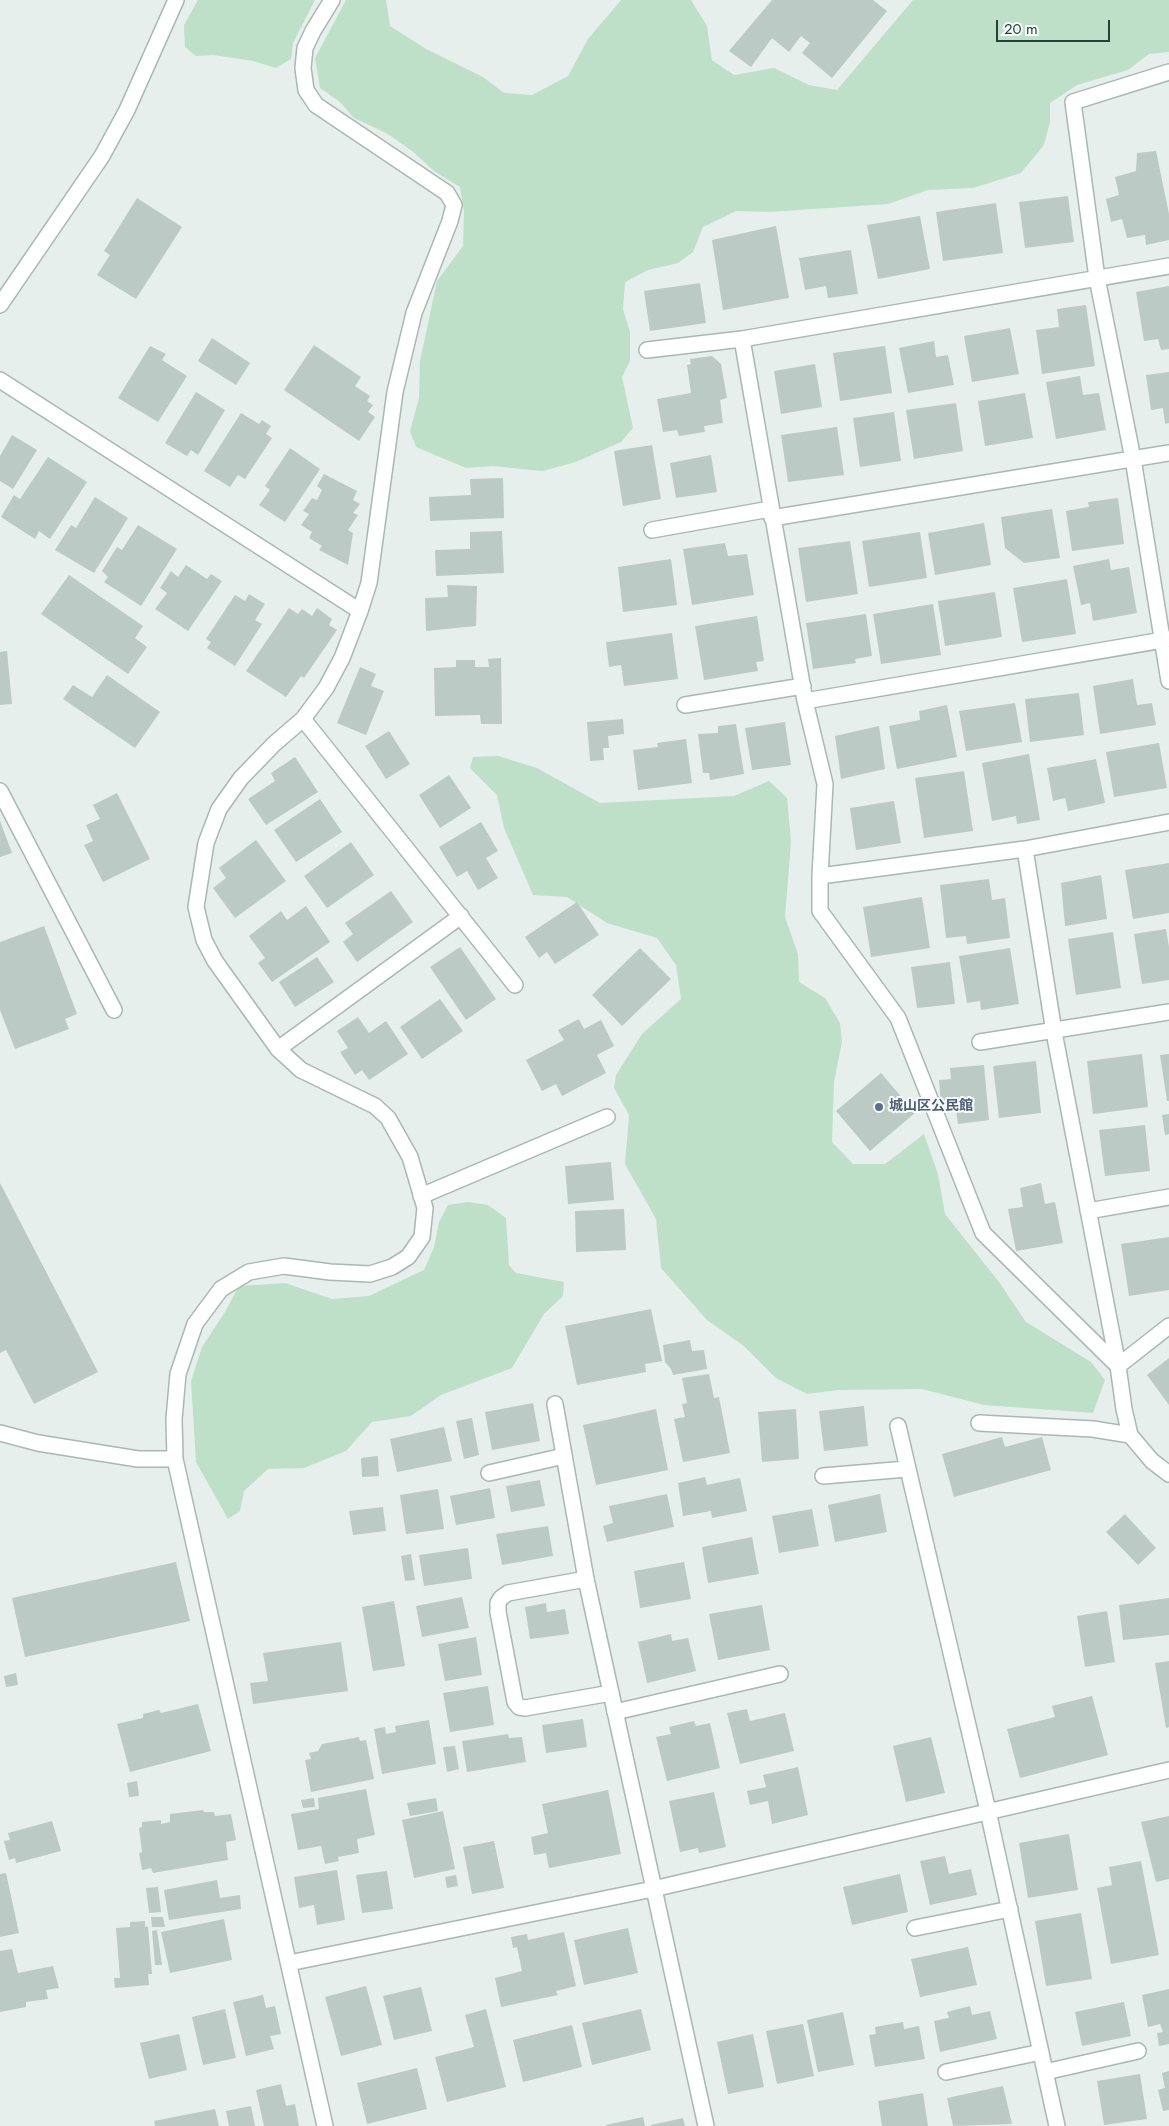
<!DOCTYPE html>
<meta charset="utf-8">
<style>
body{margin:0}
#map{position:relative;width:1169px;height:2126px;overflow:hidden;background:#e6efeb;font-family:Jost,sans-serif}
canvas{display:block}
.scale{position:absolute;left:996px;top:20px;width:114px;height:22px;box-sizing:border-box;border:2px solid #24423a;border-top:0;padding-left:6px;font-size:15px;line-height:18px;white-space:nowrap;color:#24423a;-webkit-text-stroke:4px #f7fbf9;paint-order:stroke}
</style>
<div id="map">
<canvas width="1169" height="2126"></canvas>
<div class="scale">20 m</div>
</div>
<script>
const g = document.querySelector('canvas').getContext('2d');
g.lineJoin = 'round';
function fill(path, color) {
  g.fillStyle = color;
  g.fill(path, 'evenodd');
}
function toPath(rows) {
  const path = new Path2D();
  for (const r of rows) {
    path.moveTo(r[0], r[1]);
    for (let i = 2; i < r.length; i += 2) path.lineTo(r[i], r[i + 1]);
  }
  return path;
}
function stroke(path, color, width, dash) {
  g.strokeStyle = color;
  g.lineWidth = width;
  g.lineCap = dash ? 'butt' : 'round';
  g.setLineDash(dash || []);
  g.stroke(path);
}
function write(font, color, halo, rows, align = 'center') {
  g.font = font + ' Jost,"Noto Sans JP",sans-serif';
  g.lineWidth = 4;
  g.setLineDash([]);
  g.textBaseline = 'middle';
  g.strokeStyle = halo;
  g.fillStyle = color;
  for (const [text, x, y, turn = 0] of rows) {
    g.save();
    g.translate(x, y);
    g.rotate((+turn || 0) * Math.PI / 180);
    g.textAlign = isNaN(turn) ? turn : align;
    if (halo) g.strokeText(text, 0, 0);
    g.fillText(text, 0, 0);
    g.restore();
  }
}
fill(toPath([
 [198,0,315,0,293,43,291,59,276,68,253,61,213,55,196,56,185,47,184,25],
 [346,0,386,0,390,26,426,49,483,77,504,93,532,95,568,76,588,39,621,0,691,0,707,26,712,60,734,75,774,68,809,85,837,90,913,0,1169,0,1169,52,1149,54,1128,70,1077,85,1050,103,1050,122,1044,145,1021,173,973,188,928,190,888,204,769,212,736,211,703,227,693,252,678,263,648,270,625,282,623,309,630,332,630,361,622,377,633,428,621,442,576,462,542,471,493,466,466,468,416,447,410,431,419,398,420,361,437,281,463,246,464,211,460,187,434,171,411,150,386,133,354,118,340,102,320,88,315,58],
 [498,756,537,768,600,803,734,796,769,781,787,798,791,842,785,917,798,954,799,982,825,998,840,1023,842,1042,834,1082,832,1142,853,1164,885,1164,924,1134,938,1174,945,1214,999,1282,1026,1322,1091,1362,1105,1380,1093,1413,984,1405,922,1389,838,1390,807,1394,776,1378,744,1346,707,1320,661,1268,656,1219,625,1164,629,1115,614,1088,616,1075,642,1034,681,999,676,965,657,938,607,923,567,897,533,895,504,828,497,795,470,768,473,757],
 [468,1202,488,1205,506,1218,509,1265,516,1273,564,1282,563,1296,544,1314,512,1368,441,1395,411,1416,372,1422,346,1451,304,1468,268,1469,244,1491,240,1511,228,1519,196,1462,191,1381,202,1347,225,1312,239,1286,285,1283,332,1299,369,1296,424,1270,434,1247,439,1222,448,1205]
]), '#bfe0c8');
fill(toPath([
 [772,0,873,0,887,11,832,78,802,53,810,43,801,36,789,52,772,38,751,67,729,51],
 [1156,151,1169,214,1169,240,1146,245,1145,235,1127,238,1122,219,1111,222,1106,199,1119,195,1115,177,1136,171,1137,153],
 [1068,196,1074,242,1025,248,1019,202],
 [137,198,182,227,136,299,97,275,110,255,104,251],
 [996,203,1003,253,943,261,936,212],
 [920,216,930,269,878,279,867,225],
 [776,226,789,298,723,310,712,240],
 [851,250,858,294,828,298,826,286,805,290,799,258],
 [700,283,706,323,650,331,644,291],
 [1169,286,1169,349,1161,350,1158,339,1144,341,1136,292],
 [1086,305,1095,366,1042,374,1036,330,1059,327,1057,309],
 [1010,328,1019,374,972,382,964,336],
 [212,338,250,363,236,385,198,361],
 [934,341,936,357,948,355,954,385,908,393,899,348],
 [314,345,361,377,355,386,370,396,367,401,373,405,368,412,375,417,359,441,284,390],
 [150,346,166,354,162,360,187,376,158,422,118,398],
 [885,346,892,393,840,401,833,353],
 [712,356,721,364,727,398,720,400,723,423,704,426,705,432,679,436,677,430,663,432,657,399,691,393,687,365,691,364,690,359],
 [815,364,822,407,781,414,774,371],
 [1169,372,1169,423,1165,424,1163,408,1151,410,1146,375],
 [1080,376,1083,395,1099,393,1106,430,1056,439,1046,382],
 [196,392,225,410,198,455,191,450,187,456,165,443],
 [1025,393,1033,438,985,446,978,401],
 [956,403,963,451,914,459,906,410],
 [894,412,901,461,860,467,853,418],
 [241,413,259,424,262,420,271,426,266,434,272,438,245,479,238,475,230,487,204,471],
 [837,427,844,475,788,482,781,435],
 [12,435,37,450,13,489,0,481,0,456],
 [652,445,661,499,623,506,614,451],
 [290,448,320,469,285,522,259,505,270,490,265,486],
 [711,455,717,492,676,498,670,463],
 [48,457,87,482,50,539,39,531,35,539,1,517,14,495,20,499],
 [324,474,357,491,353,500,360,504,353,513,358,515,348,530,353,533,348,565,319,550,322,546,309,538,312,532,301,525,309,514,303,511,312,498,317,500,322,490,317,486],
 [503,478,504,518,430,521,429,497,471,495,470,479],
 [95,497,128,518,94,573,55,550,71,525,76,528],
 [1118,498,1124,544,1072,551,1066,511,1089,507,1088,502],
 [1052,509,1060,558,1024,563,1005,548,1001,517],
 [984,523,991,565,935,575,928,533],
 [138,525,177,549,141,606,104,582,108,577,102,571,117,547,122,550],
 [502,531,504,573,436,576,435,550,470,549,470,532],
 [920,532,927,578,869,587,862,541],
 [850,541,858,594,806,602,798,548],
 [725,543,728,556,747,554,754,595,692,605,683,549],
 [671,559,677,605,623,612,618,567],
 [1109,559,1111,570,1129,567,1137,613,1093,621,1090,603,1081,605,1073,566],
 [186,565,207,579,211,574,222,581,188,631,155,609,167,593,160,588,171,571,178,577],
 [69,575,143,626,135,638,147,647,128,674,41,614],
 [1067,579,1076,634,1022,642,1013,588],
 [447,585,477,586,476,626,426,631,425,598,448,597],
 [995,592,1002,637,945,646,938,601],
 [249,594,265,604,255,620,262,624,235,666,207,648,211,642,206,639,235,595,245,601],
 [933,604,941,655,881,664,873,614],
 [289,608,298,614,302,609,312,616,317,608,332,619,329,625,337,630,304,678,301,676,286,697,246,671],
 [866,614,872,656,855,659,856,663,813,669,806,623],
 [757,616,764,661,756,662,758,671,704,680,695,626],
 [672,633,678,679,624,686,621,665,609,667,606,642],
 [7,651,12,704,0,705,0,652],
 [501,658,502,724,481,724,480,715,435,716,434,668,456,667,456,660,475,660,475,667,489,667,488,659],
 [360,667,376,674,371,686,384,691,366,735,337,723],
 [107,675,160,712,135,748,63,699,73,685,92,697],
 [1133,679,1137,705,1152,703,1156,725,1100,734,1093,686],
 [1079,693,1084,735,1030,742,1025,699],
 [1015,703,1022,742,966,751,959,711],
 [947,705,957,757,897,769,889,726,920,720,919,711],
 [623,719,624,734,608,736,609,748,603,748,604,760,590,761,587,722],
 [785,722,791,765,752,770,745,728],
 [736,724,744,774,710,780,709,773,703,773,698,734,718,733,718,726],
 [879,726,885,769,841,779,835,736],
 [389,731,410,764,386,779,365,746],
 [686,739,692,783,638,790,633,750,658,747,657,743],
 [1159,743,1167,788,1114,797,1106,752],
 [1029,754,1040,820,1017,824,1016,816,992,821,982,763],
 [295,757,318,792,266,825,248,799,275,781,271,773],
 [1096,759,1105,803,1068,811,1065,798,1053,801,1047,768],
 [964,771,973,831,924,838,915,778],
 [449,775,471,808,440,828,419,795],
 [117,793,150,859,103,882,84,845,93,841,86,825,100,819,93,805],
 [320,799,342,832,296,862,274,830],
 [894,801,901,843,856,850,850,808],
 [0,821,12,853,0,857],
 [481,822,498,851,486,858,498,878,478,890,467,871,457,877,439,847],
 [256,840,286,881,235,918,213,888,226,878,219,868],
 [351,842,374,875,327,908,304,876],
 [1169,863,1169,913,1133,919,1125,870],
 [1101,875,1107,919,1065,926,1061,883],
 [989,879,992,900,1005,898,1010,938,967,944,966,936,946,938,940,885],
 [391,891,413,922,357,962,343,942,353,934,345,923],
 [922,897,930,948,871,957,863,907],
 [577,902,599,935,555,964,547,952,539,958,525,937],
 [306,906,330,942,272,982,258,963,265,958,249,936,281,911,287,920],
 [44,926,77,1014,65,1019,69,1029,15,1049,0,1010,0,942],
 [1166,929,1169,947,1169,980,1142,984,1134,934],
 [1113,932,1121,988,1076,995,1068,939],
 [460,947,496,999,466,1020,430,967],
 [640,948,671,979,622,1026,592,995],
 [1010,948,1019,1004,981,1010,980,1001,967,1003,959,956],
 [317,957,334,982,295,1007,279,982],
 [950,962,955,1004,917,1008,911,967],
 [440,999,463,1031,422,1059,400,1027],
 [358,1017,369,1033,386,1021,408,1054,369,1080,362,1070,355,1075,340,1052,348,1048,337,1031],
 [579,1019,584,1029,601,1020,614,1046,597,1055,606,1073,562,1096,556,1084,542,1091,526,1060,564,1040,558,1030],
 [1142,1054,1148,1107,1093,1114,1087,1061],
 [1169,1054,1169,1101,1167,1101,1160,1055],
 [1036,1061,1041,1113,999,1118,993,1066],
 [984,1065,989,1120,958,1124,955,1103,941,1105,939,1080,951,1079,950,1068],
 [881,1073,915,1113,870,1151,836,1111],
 [1169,1114,1169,1134,1165,1135,1162,1115],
 [1145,1125,1150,1171,1105,1176,1099,1130],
 [611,1162,614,1200,568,1204,565,1166],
 [0,1183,98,1372,34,1404,6,1350,0,1353],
 [1041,1183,1045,1204,1055,1202,1063,1243,1016,1251,1008,1209,1023,1207,1020,1188],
 [624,1209,626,1250,576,1252,575,1211],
 [1169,1237,1169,1290,1129,1296,1121,1244],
 [651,1309,662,1361,645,1364,646,1372,577,1385,565,1326],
 [690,1340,692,1351,704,1350,707,1369,673,1375,671,1369,665,1362,663,1345],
 [1169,1358,1169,1405,1147,1375],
 [709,1374,714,1398,719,1397,730,1453,683,1462,674,1419,685,1417,682,1404,687,1403,682,1378],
 [533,1403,540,1441,492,1450,485,1412],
 [864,1406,868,1446,824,1451,819,1411],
 [656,1409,668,1470,596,1485,583,1425],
 [796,1409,799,1459,762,1462,758,1412],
 [472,1418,479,1455,464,1459,456,1421],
 [444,1427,452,1461,397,1472,390,1439],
 [1002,1437,1005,1447,1042,1437,1051,1470,954,1497,942,1454],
 [378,1456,379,1476,362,1477,361,1458],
 [705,1477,707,1485,740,1478,747,1511,712,1518,711,1511,683,1516,678,1483],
 [540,1480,545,1506,511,1512,506,1486],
 [490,1488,495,1518,456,1525,450,1496],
 [438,1489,444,1529,406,1534,400,1495],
 [667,1494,674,1527,607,1542,603,1526,613,1523,609,1506],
 [880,1494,887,1532,835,1542,828,1505],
 [383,1507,386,1531,353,1535,349,1511],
 [812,1509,819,1546,779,1553,772,1516],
 [1125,1514,1156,1548,1138,1565,1106,1532],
 [548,1526,553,1556,502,1565,496,1534],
 [752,1537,759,1574,708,1583,702,1547],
 [468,1548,472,1579,424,1586,419,1555],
 [411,1554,415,1580,405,1581,401,1556],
 [176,1562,190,1621,25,1657,12,1598],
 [684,1562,691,1599,640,1608,634,1571],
 [462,1597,469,1628,422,1637,416,1606],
 [1169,1598,1169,1635,1123,1640,1119,1605],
 [394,1601,405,1666,373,1671,362,1607],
 [546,1603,547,1612,565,1609,569,1634,530,1639,525,1607],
 [762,1605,770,1650,718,1660,709,1614],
 [1107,1611,1115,1662,1085,1667,1077,1616],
 [671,1634,672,1641,688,1638,696,1671,647,1683,638,1642],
 [476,1637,482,1675,445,1681,438,1644],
 [341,1642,348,1691,253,1704,250,1683,268,1681,263,1653],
 [1169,1661,1169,1727,1166,1728,1155,1663],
 [16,1673,18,1685,6,1687,4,1676],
 [488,1686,494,1725,450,1732,443,1693],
 [1092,1696,1108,1755,1020,1778,1007,1729,1055,1717,1052,1706],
 [198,1704,211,1751,130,1772,117,1724,143,1718,143,1714,159,1710,161,1713],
 [747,1709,750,1721,785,1713,794,1751,740,1764,727,1713],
 [583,1719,587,1747,546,1753,542,1725],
 [429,1720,436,1764,382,1774,374,1729,385,1727,386,1734,396,1732,395,1726],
 [694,1721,696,1726,710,1723,720,1768,667,1781,656,1737,671,1734,669,1727],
 [508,1734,509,1738,522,1737,526,1762,467,1772,462,1741],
 [359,1737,360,1741,366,1740,374,1779,311,1792,305,1760,311,1759,309,1753,318,1751,322,1744],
 [931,1737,945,1793,906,1802,893,1746],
 [455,1746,459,1769,447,1772,443,1747],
 [798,1767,808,1815,772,1824,768,1801,750,1805,747,1791,766,1787,763,1775],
 [137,1781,139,1796,129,1797,127,1783],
 [366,1789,375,1835,357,1839,359,1853,338,1857,339,1861,325,1864,321,1846,298,1850,291,1814,319,1809,318,1798],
 [608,1790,621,1854,549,1868,546,1853,534,1855,531,1837,548,1833,542,1804],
 [714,1792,726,1847,699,1853,698,1848,680,1852,669,1801],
 [314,1798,315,1807,303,1808,301,1800],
 [436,1798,438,1811,410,1816,407,1803],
 [203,1810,204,1812,214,1812,215,1816,231,1814,236,1840,226,1842,228,1860,153,1873,151,1868,142,1870,139,1853,142,1852,139,1828,142,1827,142,1822,161,1820,161,1824,170,1822,170,1814],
 [443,1811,455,1869,414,1878,402,1820],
 [1169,1816,1169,1879,1156,1882,1141,1822],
 [52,1821,61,1851,16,1863,15,1858,9,1860,4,1841,10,1840,8,1833],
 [1069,1834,1078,1890,1028,1898,1019,1843],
 [494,1841,504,1888,472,1894,463,1847],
 [945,1856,949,1874,971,1869,977,1895,930,1905,920,1861],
 [1141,1861,1159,1955,1111,1964,1097,1888,1112,1885,1109,1867],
 [337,1870,345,1920,317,1925,314,1905,299,1908,294,1877],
 [387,1871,393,1909,362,1913,356,1875],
 [6,1873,19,1933,0,1937,0,1874],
 [900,1874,908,1912,852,1925,843,1887],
 [456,1875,458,1886,447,1888,445,1877],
 [217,1880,220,1898,240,1895,241,1909,169,1920,164,1890],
 [158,1887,161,1912,149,1913,146,1888],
 [1081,1913,1092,1979,1046,1986,1035,1921],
 [151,1917,163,1917,165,1927,152,1927],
 [224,1919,232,1960,170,1973,161,1932],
 [145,1921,145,1927,148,1926,152,1974,148,1974,149,1985,115,1988,114,1978,120,1978,116,1928,130,1927,130,1922],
 [628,1928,638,1973,584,1985,574,1940],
 [157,1930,162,1965,155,1965,152,1931],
 [564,1932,576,1986,556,1991,558,1995,501,2007,495,1978,522,1971,517,1947,513,1948,511,1937,527,1934,528,1940],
 [968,1947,977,1985,920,1997,911,1959],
 [12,1949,18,1973,53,1966,59,1988,46,1990,48,1999,26,2002,26,2007,0,2012,0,1951],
 [366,1986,382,2045,341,2056,325,1997],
 [421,1987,432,2031,394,2040,383,1996],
 [1169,1989,1169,2044,1159,2046,1157,2033,1163,2032,1160,2024,1148,2027,1142,1995],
 [263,1995,266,2008,275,2006,281,2034,270,2036,274,2049,246,2056,233,2002],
 [1124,2002,1131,2036,1082,2046,1075,2012],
 [970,2006,972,2015,990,2011,997,2039,940,2052,934,2021,949,2018,947,2012],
 [225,2009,236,2058,203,2065,192,2017],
 [486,2009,506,2087,447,2102,435,2057,474,2047,465,2015],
 [641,2009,651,2050,592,2065,582,2023],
 [843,2012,854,2065,818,2072,807,2020],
 [903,2022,904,2029,919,2026,925,2059,875,2067,869,2035,876,2034,875,2027],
 [803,2024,814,2076,777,2084,766,2031],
 [572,2025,582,2067,523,2082,513,2040],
 [179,2034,187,2070,149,2079,140,2043],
 [753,2034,764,2087,728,2094,717,2042],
 [417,2068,427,2109,367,2124,357,2083],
 [1169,2071,1169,2110,1163,2111,1158,2090,1165,2088,1162,2073],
 [1140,2074,1147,2119,1104,2125,1097,2081],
 [281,2084,286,2106,295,2104,299,2126,264,2126,256,2090],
 [1003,2086,1012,2124,953,2126,947,2098],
 [923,2093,928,2126,882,2126,878,2101],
 [251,2106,255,2126,229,2126,226,2111],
 [215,2109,219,2126,155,2126,154,2121],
 [643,2117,645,2126,606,2126,606,2125],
 [683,2118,685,2126,651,2126,651,2125]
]), '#bbcac4');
const lane = toPath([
 [489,1473,564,1456],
 [586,1579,508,1593,501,1598,498,1603,498,1612,515,1702,519,1707,525,1708,611,1693],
 [615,1712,780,1674]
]);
const street = toPath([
 [1169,72,1073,102,1097,278,1133,459,1169,681],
 [1169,266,742,339,805,701,825,784,820,876,1025,849,1169,822],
 [0,305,102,156,127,110,176,0],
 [647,350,742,339],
 [0,380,360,611],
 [772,518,1169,453],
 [652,530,770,509],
 [805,701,1169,639],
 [685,705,803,686],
 [303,719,515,985],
 [0,791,114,1010],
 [1025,849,1054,1032,1118,1366,1124,1409,1130,1435,1152,1461,1169,1474],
 [820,876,820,911,898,1018,983,1233,1118,1366,1169,1326],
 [980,1042,1169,1012],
 [278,1049,461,916],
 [421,1196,607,1117],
 [1088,1211,1169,1197],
 [555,1404,586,1579,706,2126],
 [979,1423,1093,1429,1130,1435],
 [898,1426,988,1811,1057,2126],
 [0,1433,38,1443,138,1459,175,1459],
 [823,1476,907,1469],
 [915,1928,1010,1909],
 [289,1963,653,1889,1169,1770],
 [946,2072,1041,2052],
 [1045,2072,1138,2051],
 [325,2126,175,1459,174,1419,178,1374,195,1324,221,1289,249,1272,284,1266,330,1272,370,1274,392,1267,408,1257,422,1237,425,1208,410,1157,388,1118,375,1106,301,1070,278,1049,215,961,204,940,196,907,206,843,219,809,241,778,274,744,303,719,326,688,342,658,360,611,369,583,395,392,414,313,450,221,454,205,447,193,316,105,306,90,303,68,305,48,313,31,332,0]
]);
stroke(lane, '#a8b8b2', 18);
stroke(street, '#a8b8b2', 18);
stroke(lane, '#fff', 15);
stroke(street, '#fff', 15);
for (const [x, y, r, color] of [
 [879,1107,5,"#5c6f8a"]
]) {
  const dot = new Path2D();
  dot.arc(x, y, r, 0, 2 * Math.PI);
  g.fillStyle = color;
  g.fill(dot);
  stroke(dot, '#f7fbf9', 2);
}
write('bold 14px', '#4e5e75', '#f7fbf9', [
 ["城山区公民館",889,1107]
], 'left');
</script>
